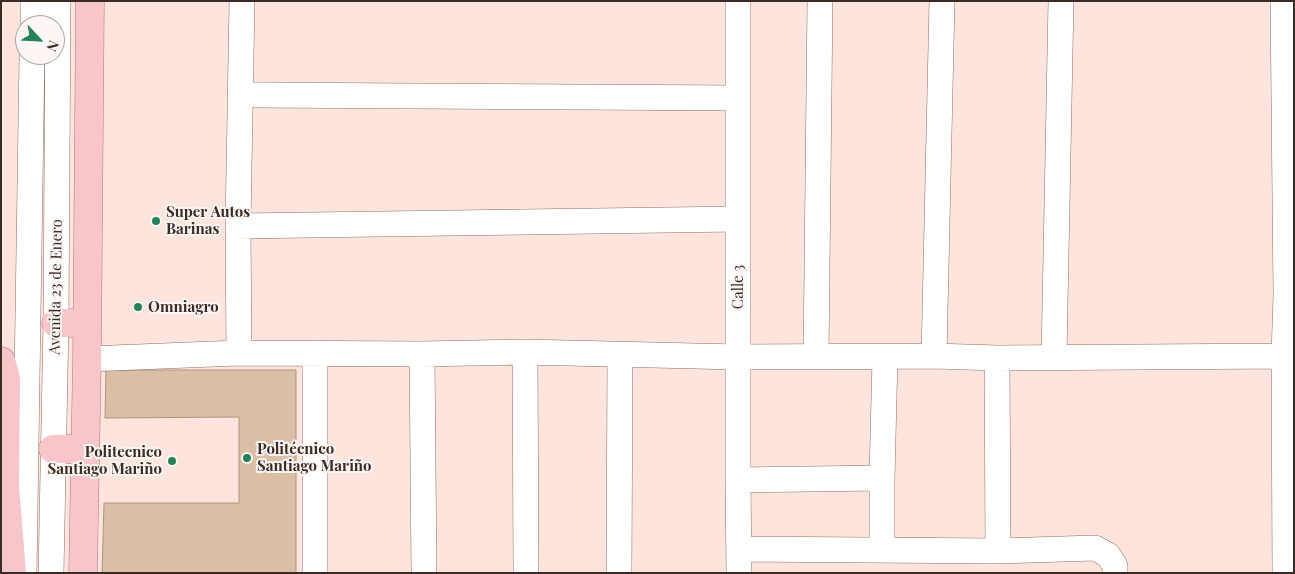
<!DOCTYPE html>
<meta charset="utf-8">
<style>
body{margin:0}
#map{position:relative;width:1295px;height:574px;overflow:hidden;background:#fde5dd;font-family:"Playfair Display",serif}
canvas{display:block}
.frame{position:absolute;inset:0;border:2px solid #3a2b26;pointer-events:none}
.north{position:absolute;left:15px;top:15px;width:50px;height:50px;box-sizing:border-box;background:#fef6f3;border:1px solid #b0a5a1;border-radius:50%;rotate:115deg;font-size:14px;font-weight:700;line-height:20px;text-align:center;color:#3a2b26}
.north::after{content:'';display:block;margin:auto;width:18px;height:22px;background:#268258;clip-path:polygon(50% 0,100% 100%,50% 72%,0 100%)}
</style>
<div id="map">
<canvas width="1295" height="574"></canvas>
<div class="frame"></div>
<div class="north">N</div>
</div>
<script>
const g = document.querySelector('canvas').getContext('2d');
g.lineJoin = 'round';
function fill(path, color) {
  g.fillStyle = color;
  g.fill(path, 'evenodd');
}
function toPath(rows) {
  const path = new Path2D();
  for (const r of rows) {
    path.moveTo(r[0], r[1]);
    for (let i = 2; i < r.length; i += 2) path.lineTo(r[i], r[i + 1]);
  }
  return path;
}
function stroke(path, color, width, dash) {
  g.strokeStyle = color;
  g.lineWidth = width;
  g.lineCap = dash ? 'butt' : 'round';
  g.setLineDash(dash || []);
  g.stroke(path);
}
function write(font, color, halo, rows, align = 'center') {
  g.font = font + ' "Playfair Display",serif';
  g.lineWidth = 4;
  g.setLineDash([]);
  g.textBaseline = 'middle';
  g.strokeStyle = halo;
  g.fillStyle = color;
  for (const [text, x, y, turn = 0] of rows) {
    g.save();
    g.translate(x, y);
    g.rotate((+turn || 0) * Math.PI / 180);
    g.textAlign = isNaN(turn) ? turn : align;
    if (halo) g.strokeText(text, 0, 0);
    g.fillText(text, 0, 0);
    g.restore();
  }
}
const building = toPath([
 [106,370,296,370,296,573,102,573,104,503,239,503,239,417,105,418,106,370]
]);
fill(building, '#dbbea6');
stroke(building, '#af937c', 1);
const minor = toPath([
 [738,1,738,480,739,573],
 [1283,1,1286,295,1284,356,1285,573],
 [33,25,33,1],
 [241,93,255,95,737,98],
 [238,226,738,219],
 [525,352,526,573],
 [239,353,238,226,242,1],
 [315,353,315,573],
 [422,354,424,573],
 [934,356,942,1],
 [816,357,820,1],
 [1054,357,1061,1],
 [997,358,998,551],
 [87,359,239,353,422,354,525,352,738,357,934,356,997,358,1284,356],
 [738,480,882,478],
 [739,549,998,551,1095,548,1108,555,1115,566,1115,573],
 [882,550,882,478,885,357],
 [24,573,32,55],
 [51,573,56,323,58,1],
 [619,573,620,355]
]);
const major = toPath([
 [56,323,87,323],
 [1,361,6,378,5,485,12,573],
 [53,449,85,449],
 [83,573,87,359,90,1]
]);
stroke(minor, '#8f6d62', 26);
stroke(major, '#b2767a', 29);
stroke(minor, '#fff', 25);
stroke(major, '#f7c5ca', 28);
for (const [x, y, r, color] of [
 [156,221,5,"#268258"],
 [138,307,5,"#268258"],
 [247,458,5,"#268258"],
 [172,461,5,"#268258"]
]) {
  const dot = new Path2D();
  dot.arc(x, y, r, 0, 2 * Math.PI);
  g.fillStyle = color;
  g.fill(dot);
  stroke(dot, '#fef6f3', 2);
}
write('bold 15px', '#3a2b26', '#fef6f3', [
 ["Super Autos",166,212],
 ["Barinas",166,229],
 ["Omniagro",148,307],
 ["Politécnico",257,449],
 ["Santiago Mariño",257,466],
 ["Politecnico",162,452,"right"],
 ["Santiago Mariño",162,469,"right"]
], 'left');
write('15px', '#3a2b26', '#fef6f3', [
 ["Avenida 23 de Enero",56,287,-89],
 ["Calle 3",738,287,-90]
]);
</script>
